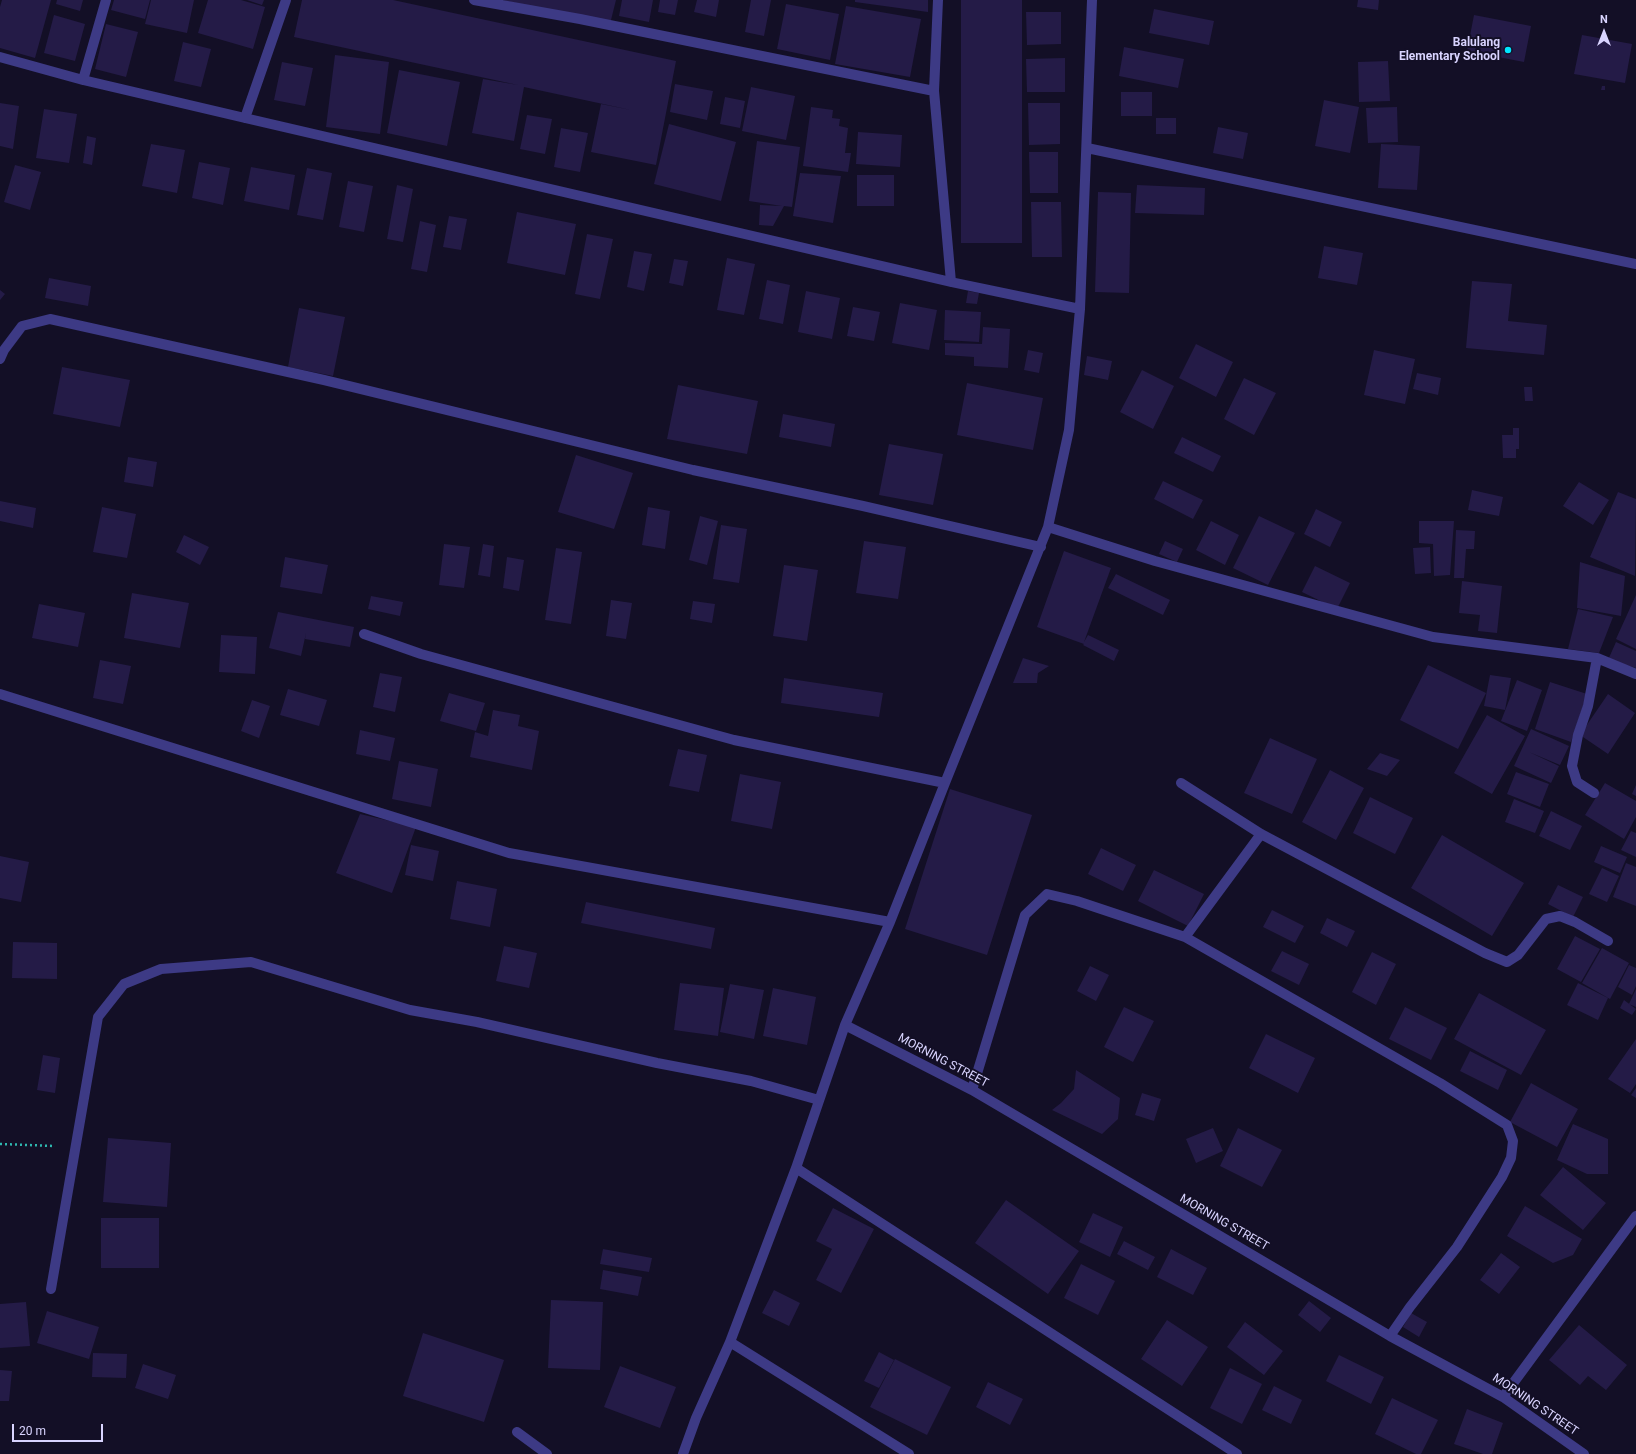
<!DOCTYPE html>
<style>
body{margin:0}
#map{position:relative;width:1636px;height:1454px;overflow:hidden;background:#130f26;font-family:Roboto,sans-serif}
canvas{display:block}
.north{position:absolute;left:1584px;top:12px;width:40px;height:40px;-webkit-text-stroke:3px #130f26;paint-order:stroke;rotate:0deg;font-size:11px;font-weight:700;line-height:16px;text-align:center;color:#d9d4ff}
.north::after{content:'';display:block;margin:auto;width:14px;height:18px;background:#d9d4ff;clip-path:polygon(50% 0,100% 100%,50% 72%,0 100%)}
.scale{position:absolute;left:12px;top:1424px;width:91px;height:18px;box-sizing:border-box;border:2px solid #d9d4ff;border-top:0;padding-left:5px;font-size:12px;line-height:14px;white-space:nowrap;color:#d9d4ff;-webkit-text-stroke:3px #130f26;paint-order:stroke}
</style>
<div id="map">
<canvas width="1636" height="1454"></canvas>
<div class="north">N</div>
<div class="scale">20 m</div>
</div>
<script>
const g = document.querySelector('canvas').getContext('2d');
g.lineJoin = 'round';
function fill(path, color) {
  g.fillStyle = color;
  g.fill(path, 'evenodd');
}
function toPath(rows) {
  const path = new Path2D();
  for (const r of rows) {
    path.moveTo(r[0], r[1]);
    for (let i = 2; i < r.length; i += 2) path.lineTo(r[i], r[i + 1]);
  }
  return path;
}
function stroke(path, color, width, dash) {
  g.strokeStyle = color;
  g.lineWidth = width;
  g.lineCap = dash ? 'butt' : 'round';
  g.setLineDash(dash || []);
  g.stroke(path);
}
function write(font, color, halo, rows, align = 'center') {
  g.font = font + ' Roboto,sans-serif';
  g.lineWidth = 4;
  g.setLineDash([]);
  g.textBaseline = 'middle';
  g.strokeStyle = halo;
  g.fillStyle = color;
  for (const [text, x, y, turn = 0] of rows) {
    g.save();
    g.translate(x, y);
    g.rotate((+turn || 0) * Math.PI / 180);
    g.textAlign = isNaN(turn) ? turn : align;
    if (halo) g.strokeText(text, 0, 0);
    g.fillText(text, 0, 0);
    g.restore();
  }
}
fill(toPath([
 [2,0,51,0,35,58,0,48,0,7],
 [57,0,83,0,80,11,56,4],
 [114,0,150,0,145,19,111,10],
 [151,0,194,0,187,33,145,24],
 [208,0,241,0,265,7,253,49,198,33],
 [247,0,264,0,262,5],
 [302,0,393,0,676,61,656,165,591,152,601,104,631,110,524,87,514,141,472,133,483,79,518,85,294,37],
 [502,0,616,0,610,24],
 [622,0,653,0,649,22,619,16],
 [660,0,678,0,675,15,658,12],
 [697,0,719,0,716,17,694,12],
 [751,0,771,0,764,36,745,32],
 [855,0,928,0,928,12,855,2],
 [961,0,1022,0,1022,243,961,243],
 [1358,0,1379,0,1378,10,1357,7],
 [786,4,839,14,830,60,777,49],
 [846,6,921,19,910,77,835,64],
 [1154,9,1214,21,1209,45,1149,33],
 [1026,12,1061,12,1061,44,1027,45],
 [54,15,85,24,75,61,44,53],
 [1474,15,1531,26,1524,62,1467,51],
 [106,24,138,32,126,77,95,69],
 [1582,35,1632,44,1625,83,1574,74],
 [183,42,211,49,201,87,174,81],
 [1124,47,1184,59,1178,88,1119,76],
 [335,55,389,62,380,134,326,127],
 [1065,58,1065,92,1027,92,1026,59],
 [1388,61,1390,101,1359,102,1358,62],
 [282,62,313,68,305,106,274,100],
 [399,70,460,82,447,146,387,133],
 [675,84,713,91,707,120,670,112],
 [1602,86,1605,86,1605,90,1601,90],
 [751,87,795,96,786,140,742,131],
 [1121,92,1152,92,1152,116,1121,116],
 [725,97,745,101,740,128,720,124],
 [1324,100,1359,107,1350,153,1315,146],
 [0,103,19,106,13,149,0,146],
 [1028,103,1060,103,1060,144,1029,145],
 [811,107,833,110,832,118,840,119,839,126,848,128,845,153,851,153,848,172,803,166],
 [1397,107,1398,142,1368,143,1366,108],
 [44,109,77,114,69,163,36,158],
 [527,115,552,119,545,154,520,149],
 [1156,118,1176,118,1176,134,1156,134],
 [669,124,736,142,721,201,654,184],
 [1218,127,1248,133,1243,159,1213,153],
 [561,128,588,133,580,172,554,167],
 [858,132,902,135,900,167,856,164],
 [87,136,96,138,92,165,83,163],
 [757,141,800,147,792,207,784,206,773,226,759,225,760,205,782,206,749,201],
 [151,144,185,150,177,193,142,186],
 [1381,144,1420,146,1417,190,1378,188],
 [1029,152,1058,152,1058,193,1030,193],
 [199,162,230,168,223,205,192,198],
 [15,165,41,172,30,210,4,202],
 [251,167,295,175,289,210,244,201],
 [307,168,332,173,323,220,297,215],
 [800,173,841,176,833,223,793,216],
 [857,175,894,175,894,206,857,206],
 [348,181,373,186,364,232,339,227],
 [397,185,413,189,403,242,387,239],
 [1137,185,1205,188,1204,215,1135,213],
 [1098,192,1131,193,1129,293,1095,292],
 [1031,202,1061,202,1062,257,1032,257],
 [517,212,576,224,565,275,507,263],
 [449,216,467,219,461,250,443,247],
 [420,221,436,225,427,272,411,269],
 [587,234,613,239,600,299,575,294],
 [1324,246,1363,253,1357,285,1318,278],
 [634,251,652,254,644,291,627,287],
 [727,258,755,264,744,315,717,310],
 [674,259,688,261,683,286,669,283],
 [49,278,91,286,88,306,45,298],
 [767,280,790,285,783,324,759,319],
 [1472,281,1512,284,1508,321,1547,325,1544,355,1466,348],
 [0,290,5,294,0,300],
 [806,291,840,298,832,339,798,332],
 [968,291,979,293,977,304,966,303],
 [900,303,937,310,929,350,892,343],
 [853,307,880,312,874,341,847,336],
 [299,308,345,317,333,376,288,367],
 [945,310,981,312,979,342,944,340],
 [983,327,1010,329,1008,368,974,366,974,357,945,355,945,343,982,344],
 [1196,344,1233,362,1216,397,1179,378],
 [1028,350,1043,353,1039,373,1024,370],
 [1374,350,1415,359,1405,404,1364,395],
 [1087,356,1112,361,1108,380,1084,375],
 [62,367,130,380,120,427,53,414],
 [1142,370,1174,386,1153,429,1120,412],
 [1417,373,1441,378,1438,395,1413,389],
 [1244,378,1276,393,1254,435,1224,419],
 [967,383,1043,398,1033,450,957,435],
 [678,385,758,401,747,454,667,439],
 [1524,387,1532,387,1533,401,1525,401],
 [783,414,835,424,831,447,779,437],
 [1513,428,1519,428,1519,449,1516,449,1516,458,1503,458,1502,435,1513,435],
 [1182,437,1221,456,1213,472,1174,453],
 [889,444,943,454,933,505,879,495],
 [576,455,633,473,614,529,558,512],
 [128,457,157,462,153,487,124,482],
 [1163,481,1203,500,1193,519,1154,499],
 [1579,482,1609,500,1593,525,1563,506],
 [1472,490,1503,497,1499,516,1468,510],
 [1618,492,1636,499,1635,576,1590,557],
 [0,501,36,508,33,528,0,521],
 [102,507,136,514,127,558,93,552],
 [648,507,670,511,665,549,642,545],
 [1316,509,1342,522,1330,547,1304,534],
 [700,516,718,521,707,565,689,560],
 [1259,516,1295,533,1268,585,1233,568],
 [1211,521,1239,535,1225,565,1196,550],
 [1419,521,1454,521,1450,575,1434,576,1433,544,1419,543],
 [721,525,747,529,739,583,713,579],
 [1456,530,1475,531,1474,549,1466,549,1464,578,1454,578],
 [184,535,209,547,200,565,176,552],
 [864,541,906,547,898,599,856,593],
 [1165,541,1183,549,1177,562,1159,554],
 [444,544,470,547,464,588,439,585],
 [483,544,494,546,490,577,478,575],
 [1430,547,1431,573,1415,574,1413,548],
 [556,548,582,552,571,624,545,620],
 [1064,551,1111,568,1084,642,1088,635,1119,650,1114,661,1083,645,1084,644,1037,627],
 [285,557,328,565,322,594,280,587],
 [507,557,524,560,519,591,503,588],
 [1580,562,1625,576,1621,616,1577,608],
 [784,565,818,570,807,641,773,636],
 [1315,566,1350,583,1337,609,1302,592],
 [1116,574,1170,600,1163,615,1108,588],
 [1462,581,1502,586,1497,633,1478,631,1480,615,1459,613],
 [132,593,189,603,180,648,124,638],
 [1636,595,1636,649,1616,639],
 [371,596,403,602,400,616,368,609],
 [611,600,632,603,626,639,606,636],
 [693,601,715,604,712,623,690,619],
 [39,604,85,613,78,647,32,638],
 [1578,609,1613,617,1599,653,1568,649],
 [278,612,354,627,350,647,305,639,306,633,301,656,269,648],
 [221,635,257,637,255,674,219,672],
 [1616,642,1636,651,1636,668,1608,660],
 [1023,658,1049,666,1038,673,1037,683,1013,683],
 [100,660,131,666,123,704,93,698],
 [1428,665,1486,693,1458,749,1400,720],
 [380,673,402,677,395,712,373,707],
 [1490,675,1511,678,1505,710,1484,706],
 [784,678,883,693,879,717,781,703],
 [1517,680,1542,690,1527,731,1501,721],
 [1550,682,1587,694,1571,742,1535,729],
 [288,689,327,700,319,726,280,715],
 [449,693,485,703,476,731,440,721],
 [1608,694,1635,713,1608,754,1580,735],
 [252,700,270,706,259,738,241,731],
 [493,710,520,715,518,726,539,731,532,770,470,757,475,732,488,736],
 [1487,715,1525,736,1492,794,1454,773],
 [1531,729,1569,746,1560,765,1529,752,1559,766,1551,783,1514,766],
 [360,730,395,738,390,761,356,754],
 [1270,738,1317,759,1292,814,1244,793],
 [678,749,707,755,699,792,669,786],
 [1380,753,1400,760,1387,776,1367,769],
 [399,761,438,769,431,807,392,799],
 [1330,770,1364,788,1336,840,1302,822],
 [1516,772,1549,784,1540,807,1507,794],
 [740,774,781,782,772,829,731,821],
 [1605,783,1636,801,1636,817,1624,839,1585,815],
 [1636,785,1636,796,1632,794],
 [950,789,1032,815,987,955,905,929],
 [1370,797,1413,818,1395,854,1353,833],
 [1514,799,1544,811,1535,833,1505,822],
 [1551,811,1582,826,1570,850,1539,836],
 [360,814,416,827,392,893,336,873],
 [1631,831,1636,833,1636,857,1621,850],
 [1442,835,1524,883,1492,936,1411,888],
 [411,845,439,851,433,881,405,875],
 [1601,846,1627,857,1620,873,1594,862],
 [1101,848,1136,865,1123,891,1088,874],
 [0,856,29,862,21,902,0,898],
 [1626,863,1636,867,1636,906,1613,897],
 [1602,868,1619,876,1607,902,1589,894],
 [1154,870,1204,894,1188,926,1138,901],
 [457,881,497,889,490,927,450,919],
 [1558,885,1583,897,1573,917,1548,904],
 [586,902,715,928,711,949,581,923],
 [1272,910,1304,926,1295,943,1263,927],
 [1327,918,1355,931,1347,947,1320,933],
 [1575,936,1600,949,1581,982,1557,969],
 [13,942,57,943,57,979,12,978],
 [504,946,537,953,529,988,496,981],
 [1602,948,1629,963,1610,999,1582,983],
 [1282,951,1309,964,1299,985,1271,971],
 [1372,952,1396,964,1376,1005,1352,992],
 [1629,965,1636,968,1636,986,1632,995,1618,987],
 [1090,966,1109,975,1096,1001,1077,991],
 [680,983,724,988,718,1036,674,1030],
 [1578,983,1608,998,1598,1020,1567,1005],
 [730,984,764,990,754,1039,720,1032],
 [773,988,816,997,807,1045,763,1036],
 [1636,989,1636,1007,1629,1004],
 [1479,993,1546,1030,1521,1075,1454,1039],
 [1624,1000,1636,1009,1632,1015,1620,1008],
 [1124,1007,1154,1021,1133,1062,1104,1047],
 [1405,1007,1447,1028,1431,1060,1389,1039],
 [1266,1034,1315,1058,1298,1093,1249,1068],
 [1636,1039,1636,1084,1630,1093,1608,1079],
 [1470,1051,1507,1070,1498,1090,1460,1071],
 [43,1055,60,1058,55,1093,37,1090],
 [1076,1070,1120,1098,1118,1119,1102,1134,1052,1110,1061,1103,1074,1089],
 [1531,1083,1578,1109,1557,1147,1510,1122],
 [1636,1088,1636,1098,1631,1095],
 [1142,1093,1161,1099,1154,1121,1135,1115],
 [1573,1124,1608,1139,1608,1174,1587,1174,1557,1160],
 [1213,1128,1223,1151,1196,1163,1186,1139],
 [1238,1128,1282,1150,1262,1187,1220,1166],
 [108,1138,171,1143,167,1207,103,1202],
 [1563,1167,1606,1203,1583,1230,1540,1195],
 [1006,1200,1079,1251,1048,1294,975,1243],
 [1525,1206,1582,1239,1573,1255,1553,1263,1507,1236],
 [833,1208,874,1229,841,1293,816,1280,832,1249,816,1241],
 [1093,1213,1123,1227,1110,1257,1079,1242],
 [101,1218,159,1218,159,1268,101,1268],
 [1124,1241,1155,1257,1148,1270,1117,1254],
 [603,1249,652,1258,649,1272,600,1264],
 [1171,1249,1207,1268,1193,1295,1157,1277],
 [1501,1253,1520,1267,1499,1294,1480,1280],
 [1081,1264,1115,1281,1098,1315,1064,1298],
 [603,1270,642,1277,638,1296,600,1289],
 [774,1290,800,1303,789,1326,762,1313],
 [551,1300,603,1302,600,1370,548,1368],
 [1309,1301,1331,1318,1320,1332,1298,1315],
 [26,1302,30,1346,0,1348,0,1304],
 [47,1311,99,1327,89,1359,37,1343],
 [1411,1313,1427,1322,1419,1337,1403,1327],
 [1167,1320,1208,1347,1182,1386,1141,1359],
 [1245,1322,1283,1351,1264,1375,1227,1347],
 [1579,1325,1627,1365,1606,1390,1588,1376,1580,1385,1549,1360],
 [423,1333,504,1360,484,1422,403,1396],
 [879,1352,894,1360,879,1388,864,1381],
 [93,1353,127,1354,126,1378,92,1377],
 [1339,1355,1384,1377,1371,1404,1326,1381],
 [895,1359,951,1387,927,1435,870,1407],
 [143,1364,176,1375,168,1399,135,1388],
 [620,1366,676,1387,660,1428,604,1407],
 [1230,1368,1262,1384,1242,1424,1210,1408],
 [0,1370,12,1371,9,1401,0,1401],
 [988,1382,1023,1399,1010,1425,976,1407],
 [1274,1386,1302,1400,1291,1424,1262,1410],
 [1392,1398,1438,1420,1421,1454,1416,1454,1375,1434],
 [1467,1409,1503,1423,1492,1454,1483,1454,1454,1444]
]), '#241b47');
stroke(toPath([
 [0,1144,55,1146]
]), '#2fb8b0', 2.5, [2, 3]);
stroke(toPath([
 [474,0,580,19,934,91],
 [938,0,934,91,951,282],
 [0,57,83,80,245,118,951,282,1080,309],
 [83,80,106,0],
 [245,118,286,0],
 [1087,148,1636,264],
 [0,359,4,350,22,326,50,319,324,380,693,470,863,506,1041,547],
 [1048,527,1155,561,1433,637,1597,658,1636,674],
 [364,634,421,654,734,740,945,783],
 [0,694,509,853,890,922],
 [1181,783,1261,834,1485,953,1507,962,1518,955,1546,919,1560,916,1575,922,1608,941],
 [1594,793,1577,782,1572,766,1578,735,1588,706,1597,658],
 [1185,937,1261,834],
 [845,1025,972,1090,1390,1336,1503,1397,1584,1454],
 [972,1090,1025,915,1047,894,1077,901,1185,937,1440,1083,1507,1125,1513,1141,1511,1158,1502,1177,1457,1247,1410,1307,1390,1336],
 [796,1168,1237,1454],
 [51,1289,98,1017,124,984,161,969,251,962,410,1010,477,1022,657,1063,751,1081,819,1100],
 [730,1342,909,1454],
 [1503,1397,1636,1216],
 [517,1432,547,1454],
 [683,1454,696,1418,730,1342,796,1168,845,1025,890,922,945,783,1048,527,1069,430,1080,309,1092,0]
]), '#3d3a85', 10);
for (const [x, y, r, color] of [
 [1508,50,4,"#00e5ff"]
]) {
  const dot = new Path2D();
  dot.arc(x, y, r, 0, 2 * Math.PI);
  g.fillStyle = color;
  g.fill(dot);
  stroke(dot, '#130f26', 1.5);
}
write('bold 12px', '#d9d4ff', '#130f26', [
 ["Balulang",1500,43],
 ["Elementary School",1500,57]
], 'right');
write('12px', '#d9d4ff', '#130f26', [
 ["MORNING STREET",943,1061,28],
 ["MORNING STREET",1224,1223,30],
 ["MORNING STREET",1535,1405,34]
]);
</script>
